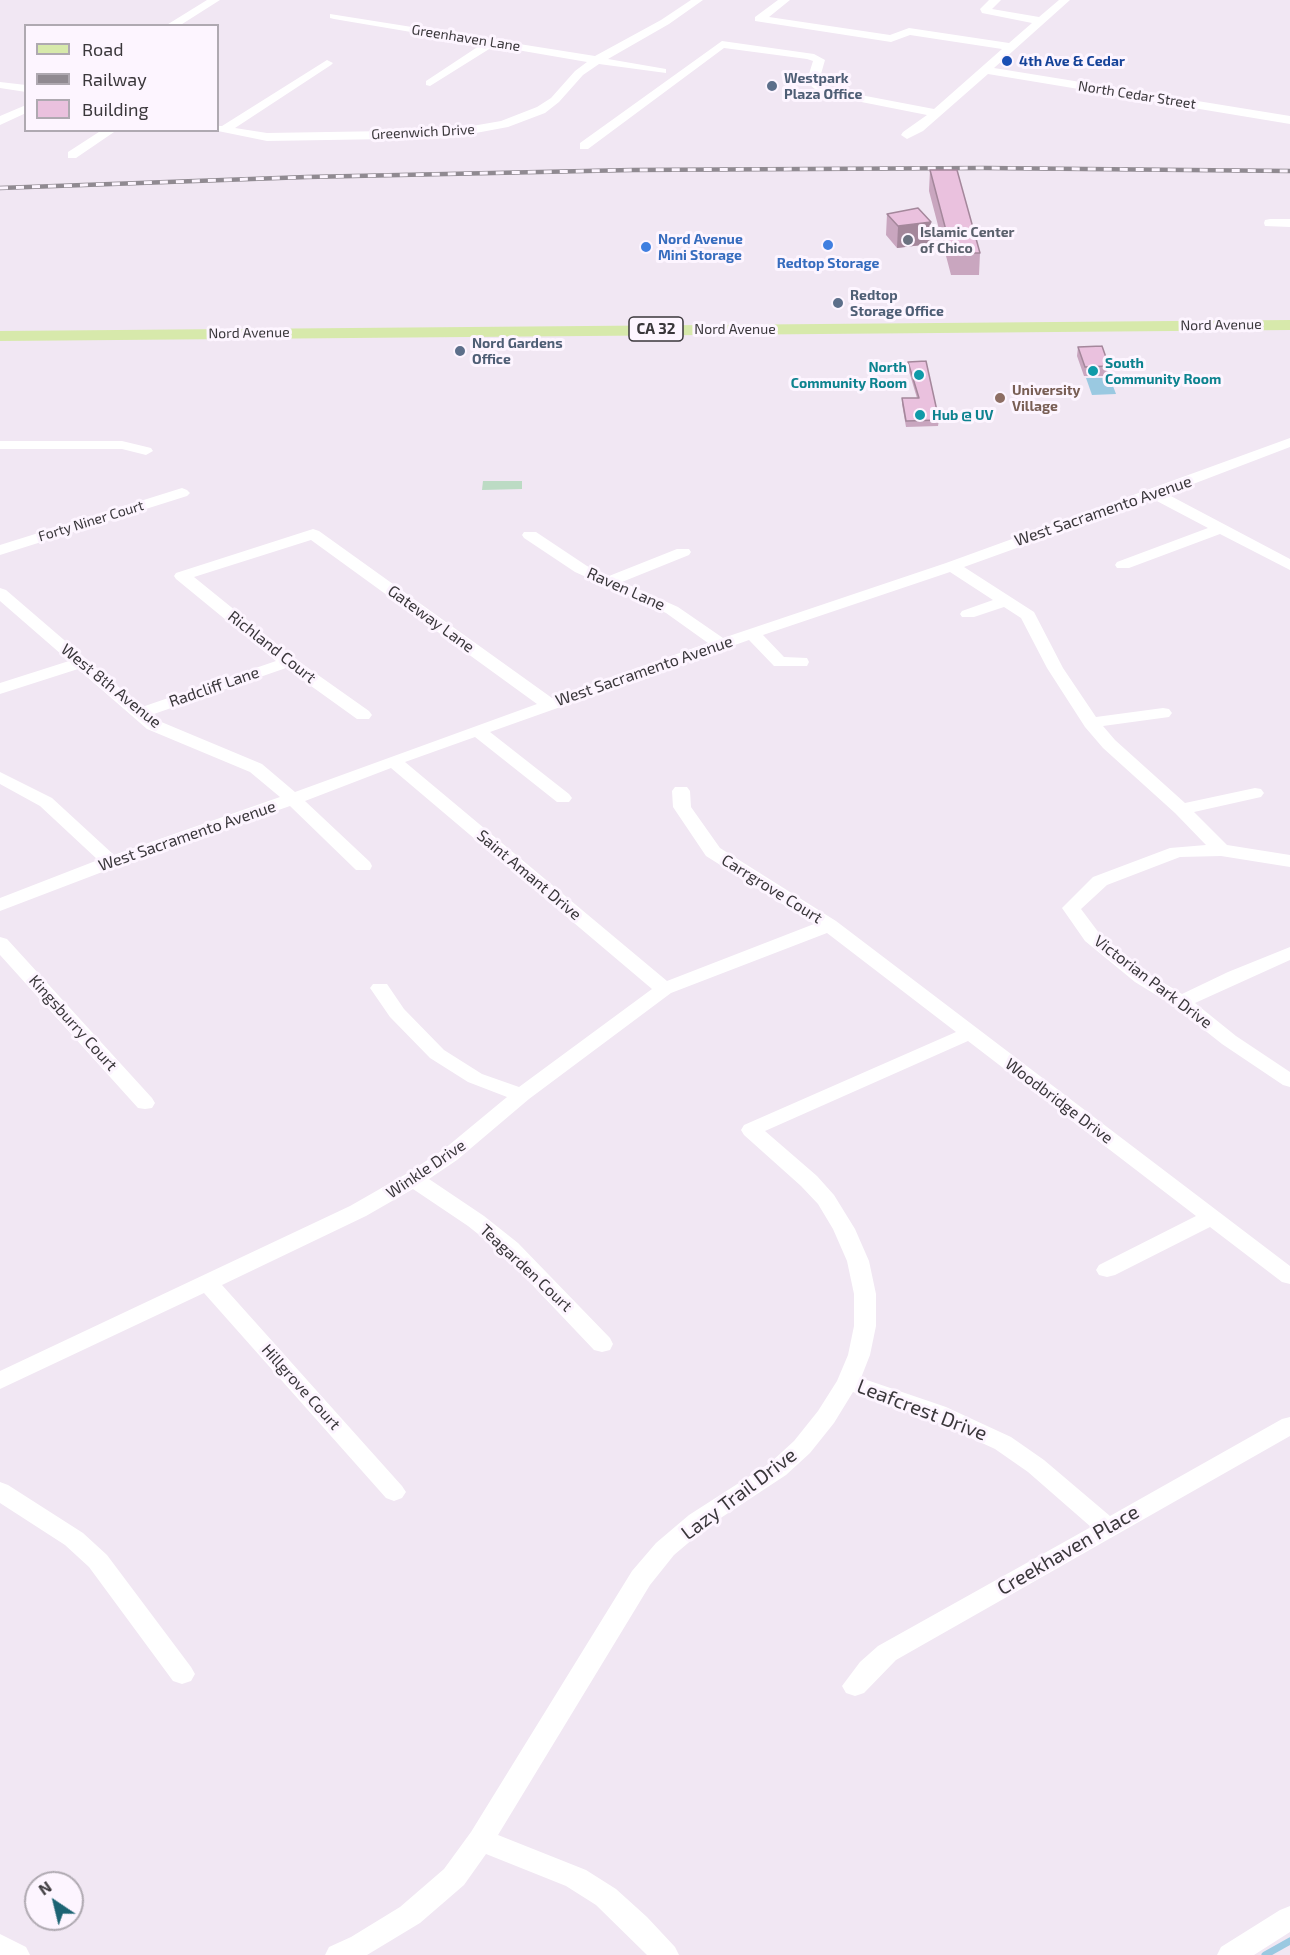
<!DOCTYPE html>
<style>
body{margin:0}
#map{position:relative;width:1290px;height:1955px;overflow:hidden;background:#f1e7f3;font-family:"Exo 2",sans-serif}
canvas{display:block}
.legend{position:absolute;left:24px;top:24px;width:195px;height:108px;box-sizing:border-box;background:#fdf5ff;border:2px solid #afa9b1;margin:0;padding:8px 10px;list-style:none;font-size:18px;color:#3a373b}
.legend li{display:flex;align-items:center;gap:12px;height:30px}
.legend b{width:30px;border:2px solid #afa9b1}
.north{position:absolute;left:24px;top:1871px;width:60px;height:60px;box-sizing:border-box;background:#fdf5ff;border:2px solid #afa9b1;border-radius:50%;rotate:325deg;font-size:16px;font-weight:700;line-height:24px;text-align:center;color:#3a373b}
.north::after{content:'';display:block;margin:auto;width:21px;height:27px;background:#1d6474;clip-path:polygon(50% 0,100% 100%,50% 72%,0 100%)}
</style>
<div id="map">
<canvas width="1290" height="1955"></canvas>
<ul class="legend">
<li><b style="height:8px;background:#d7e9ab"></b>Road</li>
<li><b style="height:8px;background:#908a91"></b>Railway</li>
<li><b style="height:16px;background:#eac1de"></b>Building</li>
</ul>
<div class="north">N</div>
</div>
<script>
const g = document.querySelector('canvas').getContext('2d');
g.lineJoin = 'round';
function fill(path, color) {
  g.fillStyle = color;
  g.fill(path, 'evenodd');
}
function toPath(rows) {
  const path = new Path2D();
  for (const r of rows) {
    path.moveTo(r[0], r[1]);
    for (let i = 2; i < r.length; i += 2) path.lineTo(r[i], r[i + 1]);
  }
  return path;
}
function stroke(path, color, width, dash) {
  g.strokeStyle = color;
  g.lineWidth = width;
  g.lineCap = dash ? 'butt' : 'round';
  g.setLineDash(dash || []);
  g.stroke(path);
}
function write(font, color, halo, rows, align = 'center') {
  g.font = font + ' "Exo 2",sans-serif';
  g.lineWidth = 6;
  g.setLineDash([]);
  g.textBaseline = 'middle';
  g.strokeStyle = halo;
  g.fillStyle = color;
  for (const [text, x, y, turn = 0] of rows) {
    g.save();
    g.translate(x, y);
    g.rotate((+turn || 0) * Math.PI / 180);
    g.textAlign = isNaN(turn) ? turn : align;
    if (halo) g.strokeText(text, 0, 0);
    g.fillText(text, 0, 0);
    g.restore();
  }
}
fill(toPath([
 [483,481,522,481,522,489,482,490]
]), '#bcdbc4');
fill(toPath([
 [1086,378,1110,378,1116,394,1092,395]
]), '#9ac9e1');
stroke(toPath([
 [1265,1955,1290,1941]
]), '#9ac9e1', 7);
fill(toPath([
 [207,0,220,0,179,26,165,26,207,0],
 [691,0,703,0,669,24,608,59,666,69,666,73,599,64,583,75,559,102,545,113,508,127,449,138,267,141,213,130,218,130,218,126,222,126,327,60,333,63,331,65,235,128,267,133,449,130,501,121,537,107,551,98,575,71,587,62,494,46,430,86,426,85,426,81,482,44,334,19,330,18,330,14,595,56,661,20,691,0],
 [778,0,790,0,769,17,890,35,909,28,1009,43,1032,23,982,13,980,9,989,0,1001,0,992,9,1039,17,1059,0,1070,0,994,68,1290,116,1290,124,988,74,923,131,907,139,901,135,903,132,927,115,821,94,810,85,809,74,813,61,807,59,724,48,588,149,580,149,580,143,722,41,814,54,825,60,821,74,822,84,829,89,934,109,1002,49,910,35,891,42,755,21,755,17,778,0],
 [0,82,26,85,26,92,0,88,0,82],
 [26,105,26,113,0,125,0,116,26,105],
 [102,130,117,130,76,158,68,158,68,152,102,130],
 [1270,219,1290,219,1290,227,1265,226,1264,223,1265,220,1270,219],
 [1290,438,1290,447,1167,494,1290,559,1290,570,1220,534,1129,568,1117,568,1115,565,1117,562,1208,528,1153,499,964,567,1034,612,1063,668,1096,717,1163,708,1169,709,1172,713,1169,717,1103,726,1115,740,1185,803,1255,788,1261,789,1264,793,1261,797,1194,812,1227,845,1290,855,1290,867,1221,856,1180,857,1107,885,1081,909,1099,933,1149,974,1182,994,1228,972,1290,947,1290,960,1195,1003,1236,1036,1290,1072,1290,1087,1283,1085,1222,1044,1174,1006,1135,982,1085,941,1062,908,1093,877,1170,848,1206,845,1175,813,1103,748,1085,727,1047,668,1021,618,1004,607,974,617,962,617,960,614,962,611,993,600,950,572,763,635,784,657,807,658,809,662,807,666,774,666,749,640,490,732,569,794,572,798,569,802,557,802,475,737,405,762,667,981,814,924,706,856,673,807,672,791,675,787,687,787,690,791,691,807,720,848,836,921,1290,1266,1290,1284,1282,1282,1210,1227,1115,1275,1107,1277,1099,1275,1096,1270,1099,1265,1196,1216,968,1041,765,1131,817,1176,834,1195,855,1229,869,1261,876,1294,876,1326,870,1355,861,1378,946,1407,1011,1437,1044,1460,1110,1516,1282,1419,1290,1417,1290,1436,896,1660,864,1693,855,1696,846,1693,842,1686,860,1662,878,1646,1091,1527,1028,1472,995,1449,930,1419,853,1392,834,1423,810,1453,786,1475,707,1527,674,1555,650,1585,498,1835,586,1870,616,1889,647,1917,675,1947,679,1955,647,1955,596,1905,566,1886,486,1854,464,1885,420,1923,367,1955,325,1955,329,1947,351,1937,400,1907,444,1869,471,1832,632,1571,656,1543,689,1515,770,1463,794,1441,818,1411,837,1381,848,1355,854,1326,854,1294,847,1261,833,1229,818,1204,801,1186,744,1135,741,1130,744,1125,956,1032,827,933,671,993,529,1099,457,1160,429,1179,484,1216,518,1243,610,1338,613,1344,610,1350,602,1352,594,1350,502,1253,468,1226,413,1189,366,1216,222,1285,402,1486,406,1492,402,1498,394,1501,386,1498,204,1293,0,1389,0,1371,350,1206,406,1174,443,1150,507,1097,468,1082,430,1058,390,1017,370,988,373,984,387,984,404,1009,444,1050,482,1074,519,1087,652,989,391,768,305,801,370,862,372,866,370,870,356,870,290,806,118,866,0,911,0,898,98,860,40,806,0,784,0,772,52,798,114,855,280,797,250,772,147,729,78,669,0,694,0,683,69,661,0,601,0,588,6,590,142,707,276,661,176,579,174,576,176,573,313,529,319,531,552,698,708,643,666,613,575,572,524,538,522,535,524,532,536,532,587,566,609,576,677,549,689,549,691,552,689,555,622,582,678,607,723,638,946,563,1290,438],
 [311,540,537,704,295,792,262,764,159,721,151,715,286,668,357,719,369,719,372,715,369,711,294,658,194,577,311,540],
 [0,441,122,441,151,448,153,451,146,455,122,449,0,449,0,441],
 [182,488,187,490,190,493,187,496,0,555,0,545,182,488],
 [0,937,7,939,152,1098,155,1103,152,1108,145,1109,138,1108,0,955,0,937],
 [0,1482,8,1485,83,1533,107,1555,191,1667,195,1674,191,1681,182,1684,173,1681,89,1567,65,1545,0,1503,0,1482],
 [1290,1906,1290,1932,1254,1955,1217,1955,1221,1947,1280,1910,1290,1906],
 [0,1934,26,1947,30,1955,0,1955,0,1934]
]), '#fff');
fill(toPath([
 [1290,320,1290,330,0,341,0,331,1290,320]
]), '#d7e9ab');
const rail = toPath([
 [0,188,307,177,632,170,984,168,1290,171]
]);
stroke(rail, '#908a91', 4.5);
stroke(rail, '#fdf5ff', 3, [8]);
fill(toPath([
 [930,170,980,253,979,275,951,275,929,191],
 [887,214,930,244,897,248,886,235],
 [1078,347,1109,366,1108,376,1084,376,1077,356],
 [908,362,939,420,938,426,906,427,902,404,902,398,917,398,908,368]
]), '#c9a6bf');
fill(toPath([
 [931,222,930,244,897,248,898,226]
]), '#a4879b');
const building = toPath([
 [930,170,957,170,980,253,952,253,930,170],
 [918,208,931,222,898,226,887,214,918,208],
 [1102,346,1109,366,1085,367,1078,347,1102,346],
 [926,361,939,420,906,421,902,398,919,398,908,362,926,361]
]);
fill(building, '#eac1de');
stroke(building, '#a4879b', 1.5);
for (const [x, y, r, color] of [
 [1007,61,6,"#1a4fb4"],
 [772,86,6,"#5c6f8a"],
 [908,240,6,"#6b7280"],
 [828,245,6,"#3f7fe0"],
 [646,247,6,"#3f7fe0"],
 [838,303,6,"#5c6f8a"],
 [460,351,6,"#5c6f8a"],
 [1093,371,6,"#0f9aa8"],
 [919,375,6,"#0f9aa8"],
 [1000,398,6,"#8d6e63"],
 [920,415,6,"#0f9aa8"]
]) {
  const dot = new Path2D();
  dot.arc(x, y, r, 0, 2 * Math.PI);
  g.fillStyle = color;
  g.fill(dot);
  stroke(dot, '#fdf5ff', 2);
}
write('14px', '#3a373b', '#fdf5ff', [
 ["Greenhaven Lane",466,38,9],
 ["North Cedar Street",1137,95,9],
 ["Greenwich Drive",423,132,-3],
 ["Nord Avenue",1221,325,-1],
 ["Nord Avenue",735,329],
 ["Nord Avenue",249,333,-1],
 ["Forty Niner Court",91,521,-17]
]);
write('bold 14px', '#164399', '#fdf5ff', [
 ["4th Ave & Cedar",1019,61]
], 'left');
write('bold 14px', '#4e5e75', '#fdf5ff', [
 ["Westpark",784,78],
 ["Plaza Office",784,94],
 ["Redtop",850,295],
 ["Storage Office",850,311],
 ["Nord Gardens",472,343],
 ["Office",472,359]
], 'left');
write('bold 14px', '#5b616d', '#fdf5ff', [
 ["Islamic Center",920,232],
 ["of Chico",920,248]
], 'left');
write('bold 14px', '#366cbe', '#fdf5ff', [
 ["Nord Avenue",658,239],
 ["Mini Storage",658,255],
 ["Redtop Storage",828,263,"center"]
], 'left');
write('bold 14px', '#0d838f', '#fdf5ff', [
 ["South",1105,363],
 ["Community Room",1105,379],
 ["North",907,367,"right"],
 ["Community Room",907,383,"right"],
 ["Hub @ UV",932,415]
], 'left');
write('bold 14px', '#785e54', '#fdf5ff', [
 ["University",1012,390],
 ["Village",1012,406]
], 'left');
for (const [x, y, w] of [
 [656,329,54]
]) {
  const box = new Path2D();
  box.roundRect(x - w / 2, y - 12, w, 24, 4.5);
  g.fillStyle = '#fdf5ff';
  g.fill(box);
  stroke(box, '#3a373b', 1.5);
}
write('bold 15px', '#3a373b', null, [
 ["CA 32",656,329]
]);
write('16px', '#3a373b', '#fdf5ff', [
 ["West Sacramento Avenue",1103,511,-19],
 ["Raven Lane",626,589,24],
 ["Gateway Lane",431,619,36],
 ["Richland Court",272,647,38],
 ["West Sacramento Avenue",644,671,-19],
 ["West 8th Avenue",111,686,39],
 ["Radcliff Lane",214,687,-19],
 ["West Sacramento Avenue",187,836,-19],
 ["Saint Amant Drive",529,875,40],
 ["Carrgrove Court",772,889,32],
 ["Victorian Park Drive",1153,982,37],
 ["Kingsburry Court",73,1023,48],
 ["Woodbridge Drive",1059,1101,37],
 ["Winkle Drive",426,1169,-34],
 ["Teagarden Court",526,1268,43],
 ["Hillgrove Court",301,1387,48]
]);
write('20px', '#3a373b', '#fdf5ff', [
 ["Leafcrest Drive",922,1410,21],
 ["Lazy Trail Drive",739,1494,-37],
 ["Creekhaven Place",1068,1550,-30]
]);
</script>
